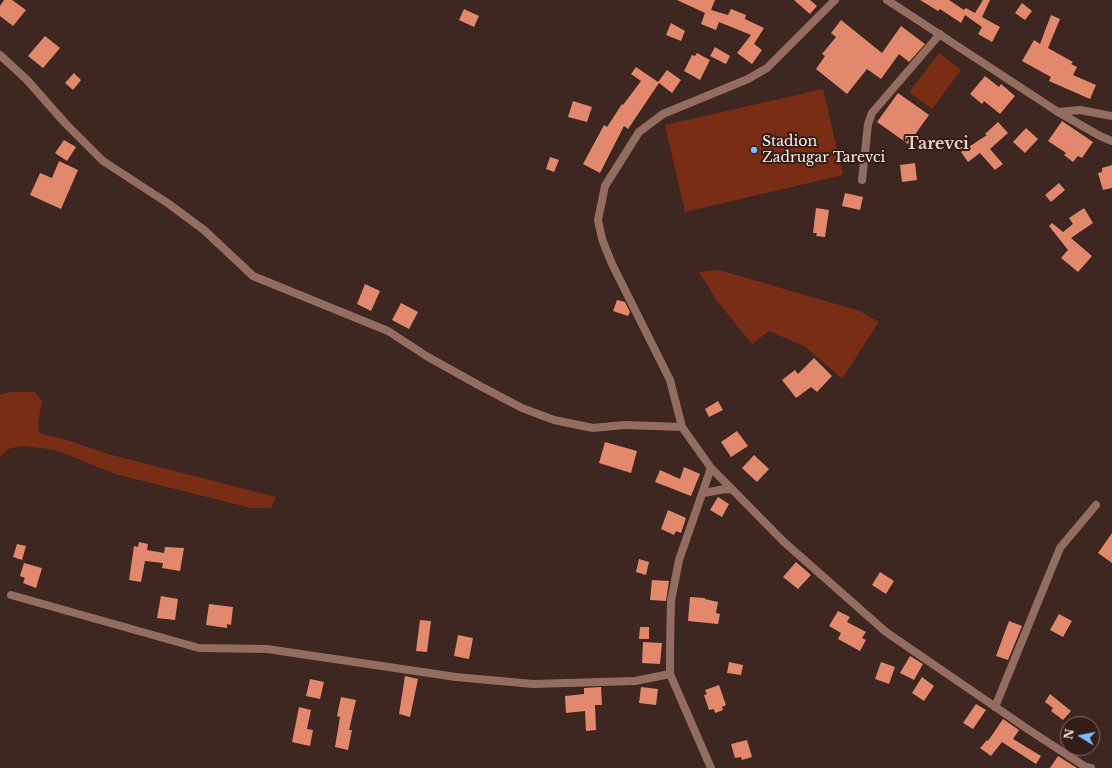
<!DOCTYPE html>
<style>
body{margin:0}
#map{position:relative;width:1112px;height:768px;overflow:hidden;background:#3e2720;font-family:"Libre Baskerville",serif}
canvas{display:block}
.north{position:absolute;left:1060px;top:716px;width:40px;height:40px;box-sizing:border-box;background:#331d16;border:1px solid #84706a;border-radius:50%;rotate:280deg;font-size:11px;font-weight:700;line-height:16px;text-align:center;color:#fdede9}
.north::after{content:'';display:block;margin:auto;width:14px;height:18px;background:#7dbef9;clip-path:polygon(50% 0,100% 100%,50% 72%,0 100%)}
</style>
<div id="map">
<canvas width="1112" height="768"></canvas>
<div class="north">N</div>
</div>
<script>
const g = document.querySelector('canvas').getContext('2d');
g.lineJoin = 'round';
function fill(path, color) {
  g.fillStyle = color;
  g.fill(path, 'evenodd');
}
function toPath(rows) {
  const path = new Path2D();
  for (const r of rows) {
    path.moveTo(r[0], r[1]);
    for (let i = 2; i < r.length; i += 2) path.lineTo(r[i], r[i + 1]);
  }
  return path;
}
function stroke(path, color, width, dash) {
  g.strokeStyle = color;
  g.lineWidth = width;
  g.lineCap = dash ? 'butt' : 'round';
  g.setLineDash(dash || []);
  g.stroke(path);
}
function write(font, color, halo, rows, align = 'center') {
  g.font = font + ' "Libre Baskerville",serif';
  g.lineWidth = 4;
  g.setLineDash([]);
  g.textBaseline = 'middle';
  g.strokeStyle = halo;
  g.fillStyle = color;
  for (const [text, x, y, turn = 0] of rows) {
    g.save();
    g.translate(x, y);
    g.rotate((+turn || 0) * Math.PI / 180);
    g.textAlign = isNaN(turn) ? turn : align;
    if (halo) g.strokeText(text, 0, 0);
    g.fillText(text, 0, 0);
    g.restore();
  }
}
fill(toPath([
 [939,53,961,70,932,109,909,92],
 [823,89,843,175,685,212,665,125],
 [719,270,860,311,879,322,842,379,806,347,769,331,752,344,717,301,699,272],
 [9,392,35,392,42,401,38,422,39,433,70,441,108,454,276,497,271,508,251,508,115,474,56,450,25,446,10,448,0,457,0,395]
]), '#792d15');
fill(toPath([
 [4,0,12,0,26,10,13,26,0,16,0,6],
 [677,0,715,0,711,10,728,15,731,9,746,15,745,19,764,28,754,44,762,50,752,64,737,53,751,35,719,22,716,30,701,24,705,13],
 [794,0,810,0,817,6,810,14],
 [920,0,949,0,964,10,966,8,975,13,983,0,990,0,982,17,1000,27,992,42,978,34,982,27,965,15,961,23,940,9,938,11],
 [1022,3,1032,11,1025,20,1015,13],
 [464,9,479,16,474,27,459,20],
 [1051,15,1060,19,1048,48,1073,62,1071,64,1077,67,1073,75,1096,85,1090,99,1049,81,1051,77,1022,61,1034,40,1040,44],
 [841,20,882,53,901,26,925,44,909,62,899,54,881,79,867,69,847,94,816,69,825,56,822,54,836,37,831,33],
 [671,23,685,31,681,41,666,35],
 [45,36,60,48,43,68,28,56],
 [715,47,730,56,726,64,710,56],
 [697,53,710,60,700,80,684,71,692,55,695,56],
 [636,67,658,82,667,70,681,80,672,93,659,83,628,129,624,126,600,173,583,164,604,125,607,127,622,104,623,105,641,81,631,74],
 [74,73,81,80,73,90,65,83],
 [985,76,999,87,1001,84,1015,96,1000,114,984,101,982,104,970,94],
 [898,93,929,115,908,144,877,122],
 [573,101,592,107,587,122,568,117],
 [1062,121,1093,142,1082,158,1078,156,1073,162,1064,155,1066,153,1048,141],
 [998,122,1008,133,990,149,1003,164,995,170,980,153,968,162,961,152,987,135,985,134],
 [1026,128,1038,139,1025,153,1013,142],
 [64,140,76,147,67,161,55,153],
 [550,157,559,160,554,172,546,169],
 [59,161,78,170,61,209,30,195,40,173,52,178],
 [915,163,917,180,902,182,900,165],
 [1112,165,1112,188,1103,190,1098,173,1102,172,1102,168],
 [1059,183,1065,190,1051,202,1045,195],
 [845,193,863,197,860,210,842,206],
 [816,208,829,210,825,237,816,236,817,233,813,233],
 [1084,208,1093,223,1071,238,1092,256,1078,272,1061,258,1068,250,1049,226,1052,223,1063,232,1073,224,1069,218],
 [365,284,380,291,371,311,357,304],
 [617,300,625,302,630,312,628,316,613,311],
 [401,303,418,312,409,329,392,320],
 [814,358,832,376,817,392,811,387,796,398,782,380,795,370,798,374],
 [718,401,723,410,709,417,705,409],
 [737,431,748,446,731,457,721,442],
 [605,442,637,451,631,473,599,463],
 [754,455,769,469,757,482,742,468],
 [684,467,700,474,691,496,655,482,660,470,680,479],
 [718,497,729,504,722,517,710,510],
 [668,510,686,518,681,533,676,531,674,535,661,529],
 [1112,533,1112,563,1098,553],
 [139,542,148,544,147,550,164,553,165,547,184,548,180,571,162,568,163,563,145,561,141,582,129,580,134,546,138,547],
 [17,544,26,546,22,560,13,557],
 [639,559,649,562,646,575,636,572],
 [796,562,811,575,798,589,783,577],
 [24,563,42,568,36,588,23,583,25,578,20,576],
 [880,572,894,581,886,594,872,585],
 [652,580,669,581,666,601,650,600],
 [161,596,178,599,175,620,157,618],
 [690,597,705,598,705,599,718,602,716,613,720,614,718,624,688,621],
 [209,604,233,607,231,625,227,624,227,628,206,625],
 [838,611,850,617,847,622,866,632,862,638,866,640,860,651,838,639,841,633,829,626],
 [1059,614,1072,621,1063,637,1050,630],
 [420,620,431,621,427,652,416,651],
 [1009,621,1022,626,1008,660,996,656],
 [640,627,649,627,649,639,639,639],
 [458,635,473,638,469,659,454,656],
 [643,642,662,643,660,664,642,663],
 [910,656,923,664,914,680,900,673],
 [729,662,743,665,741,675,727,673],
 [881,662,895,667,889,684,875,679],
 [405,676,418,679,410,717,399,714],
 [922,677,934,686,924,701,912,693],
 [310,679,324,682,320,699,306,696],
 [719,685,726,705,722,707,723,710,715,713,714,709,709,710,704,695,707,694,705,690],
 [601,687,602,705,595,705,596,730,586,731,585,711,566,713,565,696,584,694,584,688],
 [641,687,658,689,656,705,639,703],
 [1050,694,1071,711,1063,720,1051,711,1053,708,1045,702],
 [341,697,356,700,349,730,352,730,348,750,335,747,340,717,337,716],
 [976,704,986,710,973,729,963,723],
 [299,707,311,710,307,729,313,730,310,746,292,742],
 [1003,719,1019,730,1013,739,1041,756,1036,764,1002,742,991,756,980,748,987,740,988,741],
 [747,740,752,757,742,760,741,757,735,758,731,744],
 [1058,756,1077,768,1050,768]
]), '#e2886c');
stroke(toPath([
 [887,0,1058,112,1100,136,1112,141],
 [0,55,27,80,65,123,103,161,169,204,204,230,253,276,388,331,428,357,482,387,522,408,554,420,593,428,624,425,682,427],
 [1058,112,1080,110,1112,116],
 [862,180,868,124,872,113,940,34],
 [711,468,784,542,886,632,1029,730,1086,767,1091,768],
 [704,493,725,489,733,490],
 [11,595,199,648,267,649,456,677,533,684,635,681,670,674],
 [995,707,1060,548,1096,505],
 [711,768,670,674,670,647,671,601,679,560,711,468,682,427,670,380,612,264,602,239,598,220,605,186,639,132,663,114,748,79,767,68,835,0]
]), '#946d61', 8);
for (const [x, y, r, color] of [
 [754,150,4,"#7dbef9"]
]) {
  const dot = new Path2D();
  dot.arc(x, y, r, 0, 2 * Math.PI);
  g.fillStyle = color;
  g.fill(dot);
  stroke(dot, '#331d16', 1.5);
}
write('14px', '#fdede9', '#331d16', [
 ["Stadion",762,142],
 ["Zadrugar Tarevci",762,158]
], 'left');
write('bold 16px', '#eacbc2', '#331d16', [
 ["Tarevci",937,144]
]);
</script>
